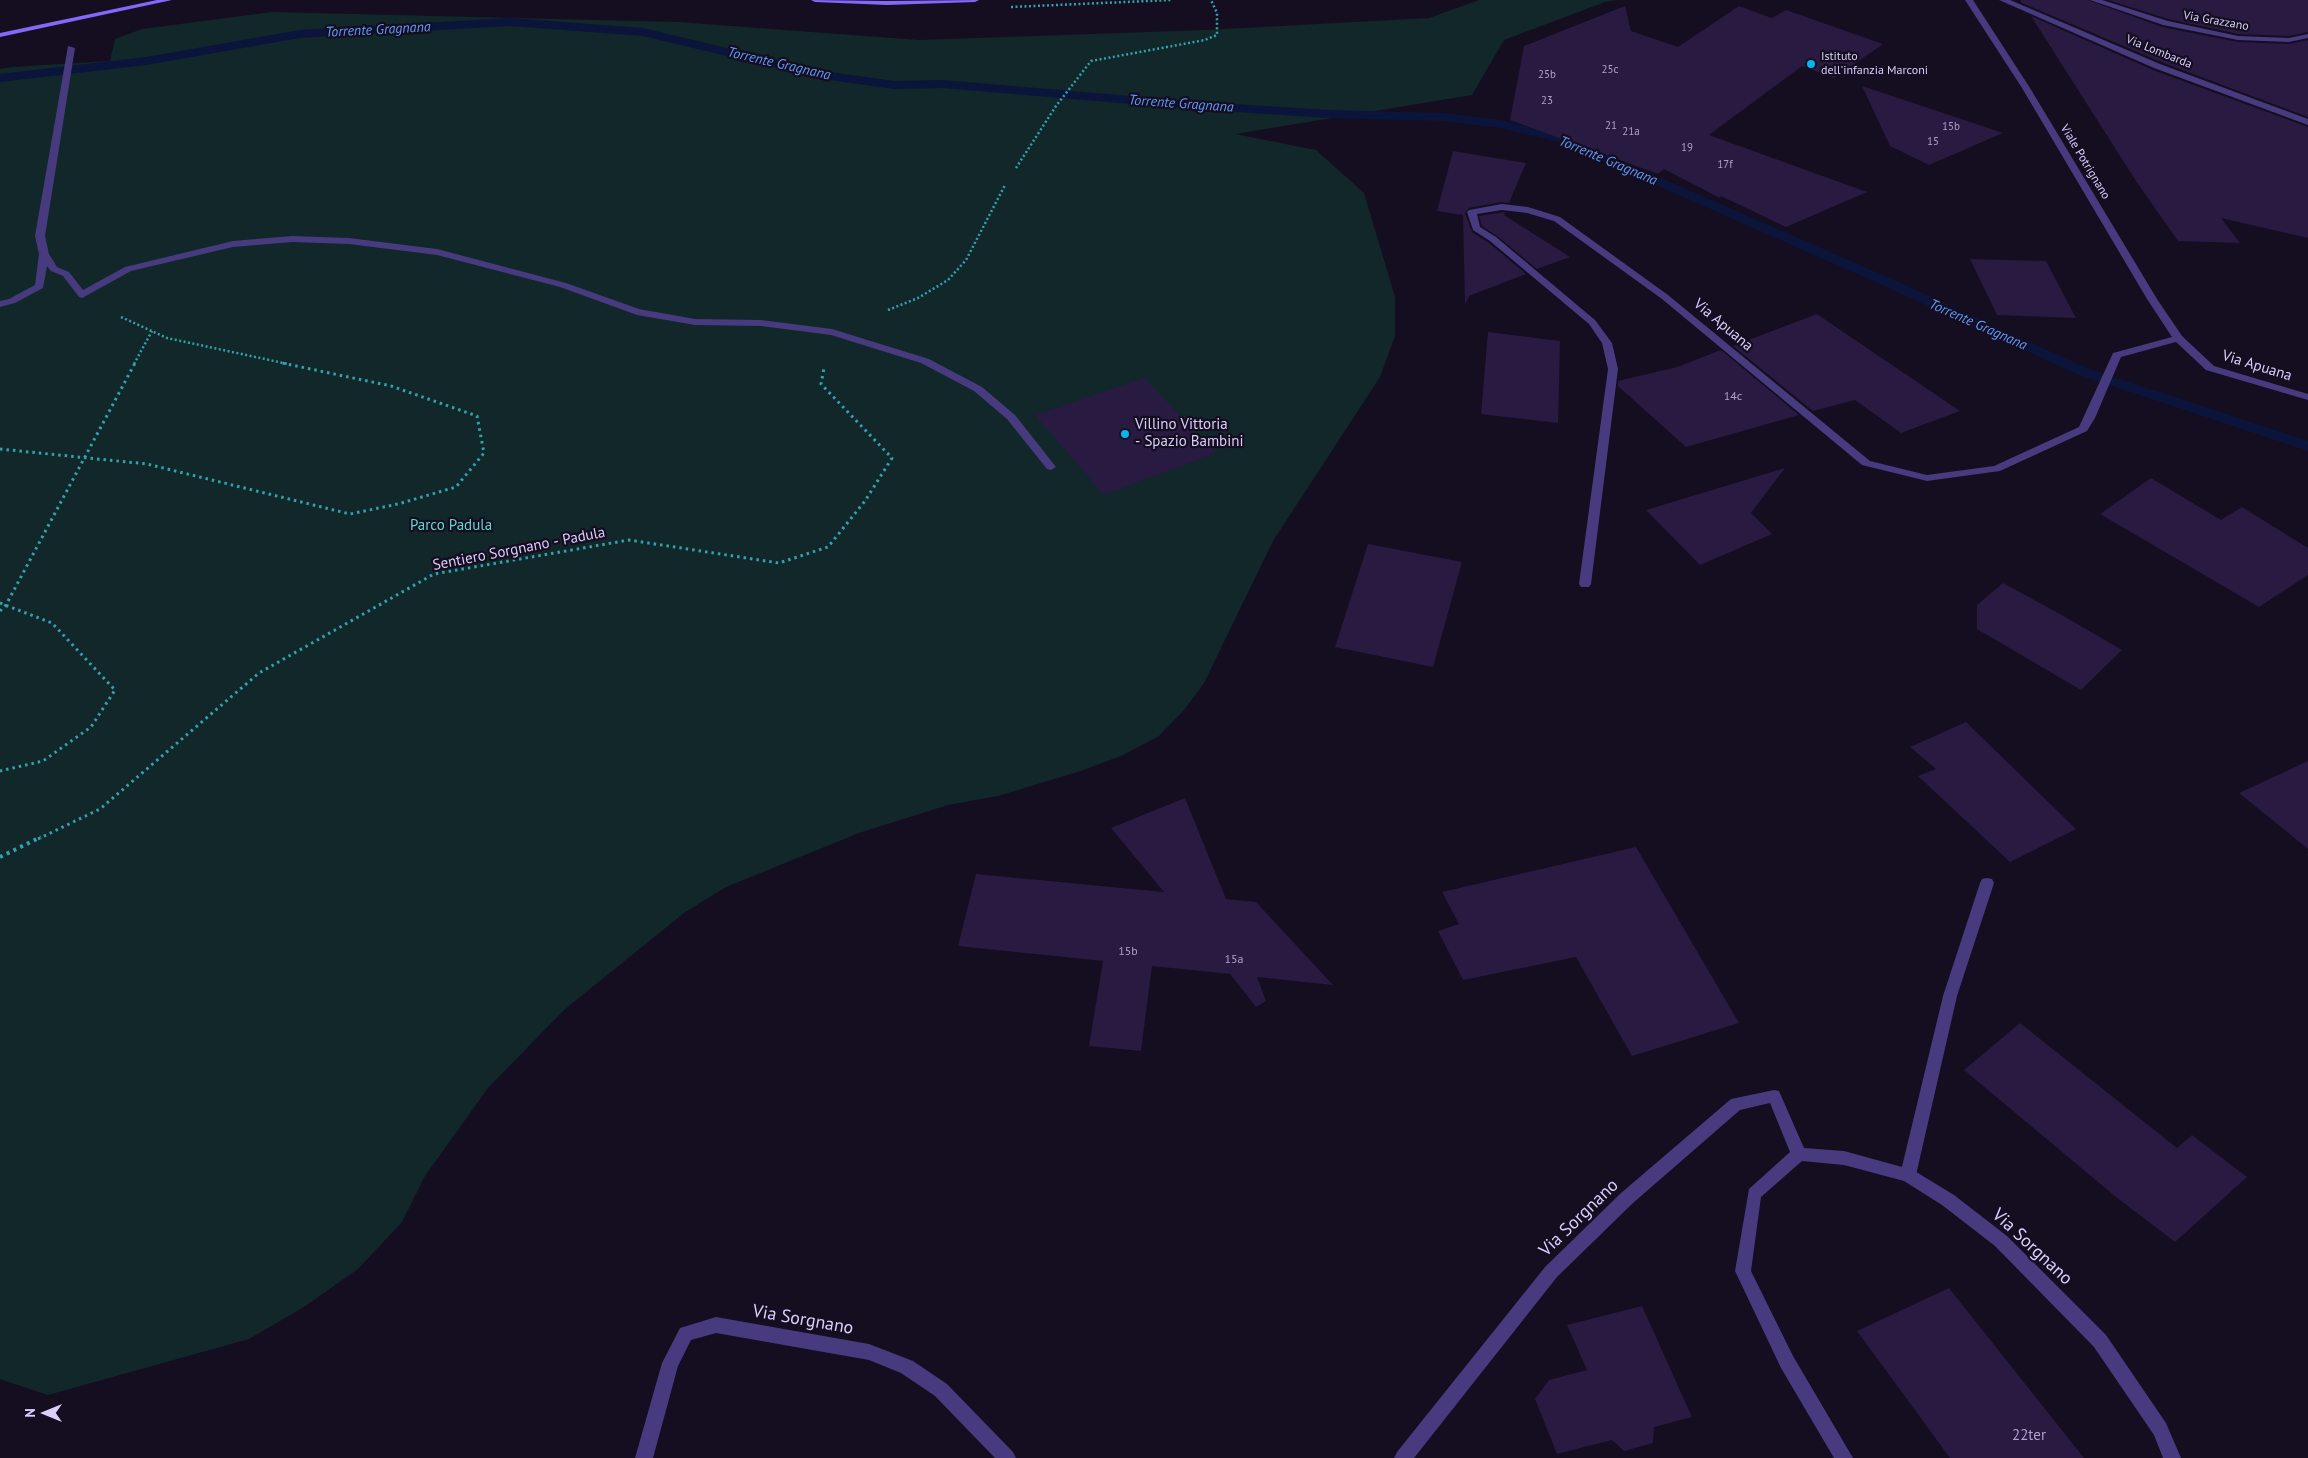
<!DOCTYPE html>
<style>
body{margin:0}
#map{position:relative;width:2308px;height:1458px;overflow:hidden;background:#140e20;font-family:"PT Sans",sans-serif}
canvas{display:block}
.north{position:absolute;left:20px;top:1388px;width:50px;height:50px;-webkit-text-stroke:4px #140e20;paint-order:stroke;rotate:270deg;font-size:14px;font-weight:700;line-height:20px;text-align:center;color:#dbcefd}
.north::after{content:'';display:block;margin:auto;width:18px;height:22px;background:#dbcefd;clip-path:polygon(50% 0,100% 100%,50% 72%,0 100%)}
</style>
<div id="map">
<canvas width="2308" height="1458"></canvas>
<div class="north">N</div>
</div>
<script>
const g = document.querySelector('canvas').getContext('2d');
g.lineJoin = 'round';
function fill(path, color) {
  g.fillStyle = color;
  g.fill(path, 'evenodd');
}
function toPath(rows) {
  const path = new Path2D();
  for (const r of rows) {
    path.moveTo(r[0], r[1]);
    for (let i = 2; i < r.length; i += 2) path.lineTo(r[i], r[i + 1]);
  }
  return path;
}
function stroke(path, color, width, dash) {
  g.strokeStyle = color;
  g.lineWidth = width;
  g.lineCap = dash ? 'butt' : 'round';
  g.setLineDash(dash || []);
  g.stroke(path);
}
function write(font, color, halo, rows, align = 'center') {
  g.font = font + ' "PT Sans",sans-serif';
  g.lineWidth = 4.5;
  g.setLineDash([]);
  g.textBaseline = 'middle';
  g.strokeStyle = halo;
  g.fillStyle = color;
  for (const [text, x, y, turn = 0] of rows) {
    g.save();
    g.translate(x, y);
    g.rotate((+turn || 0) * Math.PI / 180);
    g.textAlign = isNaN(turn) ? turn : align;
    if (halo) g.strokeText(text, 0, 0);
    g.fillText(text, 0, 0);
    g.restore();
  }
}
fill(toPath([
 [1479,0,1617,0,1605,2,1504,40,1472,95,1235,134,1316,150,1364,193,1395,297,1395,336,1380,377,1273,541,1204,683,1184,710,1159,736,1123,755,1084,770,998,796,948,805,859,833,726,887,684,913,564,1010,488,1088,425,1176,402,1222,358,1269,304,1307,249,1339,48,1395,0,1379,0,69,12,67,110,61,115,39,142,29,272,12,678,22,919,40,1206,30,1429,18]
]), '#11272a');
fill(toPath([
 [510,18,643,28,823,71,894,81,943,80,1189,101,1328,110,1444,113,1500,120,1563,135,1892,279,2089,369,2308,441,2308,451,2079,375,1882,285,1559,142,1500,128,1444,121,1328,118,1189,109,943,88,894,89,823,79,643,36,510,26,300,38,146,65,0,82,0,74,146,57,300,30,510,18]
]), '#0b153c');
fill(toPath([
 [2020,0,2088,0,2162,27,2238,42,2289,44,2308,40,2308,117,2161,62,2022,3],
 [2108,0,2308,0,2308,32,2289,36,2238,34,2168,19],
 [1625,6,1631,31,1678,47,1739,6,1772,18,1786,10,1883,44,1834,78,1802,66,1709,135,1867,192,1786,227,1721,196,1720,198,1664,169,1658,174,1510,120,1524,46],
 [2031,16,2153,70,2308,127,2308,238,2221,218,2240,243,2178,241,2136,181],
 [1862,86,2003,133,1929,165,1890,146],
 [1453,151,1526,163,1509,203,1502,202,1469,208,1465,213,1472,232,1489,243,1526,274,1469,296,1465,305,1463,215,1437,211],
 [1505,212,1504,215,1570,257,1537,269,1497,236,1482,226,1479,216],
 [1970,259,2046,261,2076,318,1997,315],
 [1817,314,1833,325,1960,411,1901,433,1855,400,1813,411,1733,346],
 [1488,332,1560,341,1558,423,1481,414],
 [1721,350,1799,415,1686,447,1618,386,1618,381,1677,367],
 [1144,378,1216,453,1104,495,1035,415],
 [1785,468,1751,513,1772,534,1700,565,1646,510],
 [2151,478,2221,520,2242,507,2308,548,2308,575,2259,607,2100,514],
 [1368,544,1462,562,1433,667,1335,647],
 [2003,583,2060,614,2122,650,2081,690,1977,629,1977,605],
 [1966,722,2038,792,2076,829,2010,862,1918,776,1936,769,1910,747],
 [2308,761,2308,849,2239,793],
 [1185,798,1226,899,1256,902,1333,985,1257,977,1266,1001,1256,1007,1230,974,1152,966,1141,1051,1089,1046,1103,961,958,946,976,874,1164,892,1111,828],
 [1636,847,1739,1023,1632,1056,1576,957,1463,980,1438,931,1459,924,1442,892],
 [2020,1023,2177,1148,2192,1135,2247,1177,2175,1242,2116,1197,1964,1070],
 [1949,1288,2084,1458,1950,1458,1857,1331],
 [1642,1306,1692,1417,1654,1427,1653,1443,1624,1451,1612,1440,1557,1454,1535,1399,1549,1380,1587,1370,1567,1325]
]), '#281a40');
stroke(toPath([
 [1011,7,1171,0],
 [1016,168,1056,106,1091,61,1205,40,1217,35,1217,13,1211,0],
 [888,310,918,298,948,280,966,260,1005,185],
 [121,317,167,338,288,364],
 [134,364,152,331]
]), '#32a2ae', 2.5, [2, 2.5]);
stroke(toPath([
 [0,449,147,464,350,514,398,504,456,487,484,453,477,416,391,386,282,363],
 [0,603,52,623,115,690,91,727,43,761,0,771],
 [0,611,6,605,135,363],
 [38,839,100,809,259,673,434,574,629,540,779,563,828,547,865,501,892,458,821,384,824,368]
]), '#32a2ae', 3, [2.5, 4]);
stroke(toPath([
 [0,857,41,837]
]), '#32a2ae', 4, [3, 4.5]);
fill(toPath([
 [68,46,75,48,45,236,49,254,57,267,69,272,83,290,125,267,233,241,292,236,349,238,437,249,566,283,639,309,695,319,761,320,832,329,929,359,982,387,1015,415,1056,467,1051,470,1047,469,1007,419,974,391,921,363,831,335,761,326,695,325,637,315,560,287,437,255,349,244,292,242,233,247,131,271,82,298,79,297,63,276,51,271,47,266,43,288,15,303,0,307,0,301,9,299,35,285,39,254,35,236,68,46],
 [1987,878,1992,879,1994,883,1957,996,1916,1175,1913,1180,1908,1182,1903,1180,1900,1175,1943,996,1980,883,1982,879,1987,878]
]), '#473a7e');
fill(toPath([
 [2090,0,2102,0,2168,21,2238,36,2289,38,2308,34,2308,38,2289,42,2238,40,2163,25,2090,0]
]), '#473a7e');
fill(toPath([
 [1965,0,1973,0,2030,88,2157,299,2182,336,2214,366,2308,394,2308,400,2206,370,2176,342,2121,357,2095,418,2087,431,2000,471,1927,481,1862,465,1662,299,1554,221,1527,213,1502,210,1477,214,1480,227,1496,237,1595,320,1612,343,1618,369,1591,584,1589,587,1581,587,1579,584,1608,369,1602,343,1589,324,1490,241,1473,230,1467,212,1469,210,1502,204,1528,207,1560,217,1668,295,1870,461,1927,475,1994,466,2079,427,2113,353,2172,337,2147,299,2022,88,1965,0],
 [1999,0,2010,0,2160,64,2308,119,2308,125,2154,68,1999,0],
 [1774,1090,1779,1091,1804,1148,1844,1151,1913,1170,1954,1195,2007,1236,2106,1335,2166,1423,2181,1458,2163,1458,2154,1435,2094,1347,1995,1246,1942,1205,1904,1181,1844,1165,1802,1161,1761,1197,1751,1271,1793,1356,1853,1458,1834,1458,1781,1368,1735,1271,1749,1189,1790,1152,1770,1103,1740,1110,1633,1203,1557,1277,1414,1458,1394,1458,1397,1452,1545,1267,1621,1193,1731,1099,1774,1090],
 [716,1317,869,1344,913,1361,947,1384,1013,1452,1016,1458,995,1458,935,1396,901,1373,869,1360,716,1333,691,1340,678,1366,653,1458,635,1458,662,1363,680,1328,716,1317]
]), '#473a7e');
fill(toPath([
 [157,0,172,0,0,37,0,33,157,0],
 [811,0,887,1,979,0,975,2,887,5,815,2,811,0]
]), '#8368fa');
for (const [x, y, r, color] of [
 [1811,64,5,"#08b4f0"],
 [1125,434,5,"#08b4f0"]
]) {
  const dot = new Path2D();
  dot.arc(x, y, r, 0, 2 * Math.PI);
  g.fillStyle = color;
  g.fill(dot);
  stroke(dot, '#140e20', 2);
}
write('11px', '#aea1ce', null, [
 ["25c",1610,70],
 ["25b",1547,75],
 ["23",1547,101],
 ["21",1611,126],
 ["15b",1951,127],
 ["21a",1631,132],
 ["15",1933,142],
 ["19",1687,148],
 ["17f",1725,165]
]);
write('12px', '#dbcefd', '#140e20', [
 ["Via Grazzano",2216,21,10],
 ["Via Lombarda",2159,52,22],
 ["Viale Potrignano",2085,162,59]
]);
write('12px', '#dbcefd', '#140e20', [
 ["Istituto",1821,57],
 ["dell'infanzia Marconi",1821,71]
], 'left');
write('12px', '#aea1ce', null, [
 ["14c",1733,397],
 ["15b",1128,952],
 ["15a",1234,960]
]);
write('italic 14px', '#609afa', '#140e20', [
 ["Torrente Gragnana",378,30,-3],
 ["Torrente Gragnana",779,64,13],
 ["Torrente Gragnana",1181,104,4],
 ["Torrente Gragnana",1608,161,23],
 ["Torrente Gragnana",1978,325,24]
]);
write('15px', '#dbcefd', '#140e20', [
 ["Via Apuana",1723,325,40],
 ["Via Apuana",2257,366,17],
 ["Sentiero Sorgnano - Padula",519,549,-11]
]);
write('15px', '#dbcefd', '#140e20', [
 ["Villino Vittoria",1135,425],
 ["- Spazio Bambini",1135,442]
], 'left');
write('15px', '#5ddbcf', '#140e20', [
 ["Parco Padula",451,526]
]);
write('15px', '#aea1ce', null, [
 ["22ter",2029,1436]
]);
write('18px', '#dbcefd', '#140e20', [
 ["Via Sorgnano",1579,1218,-44],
 ["Via Sorgnano",2032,1247,43],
 ["Via Sorgnano",803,1320,10]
]);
</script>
